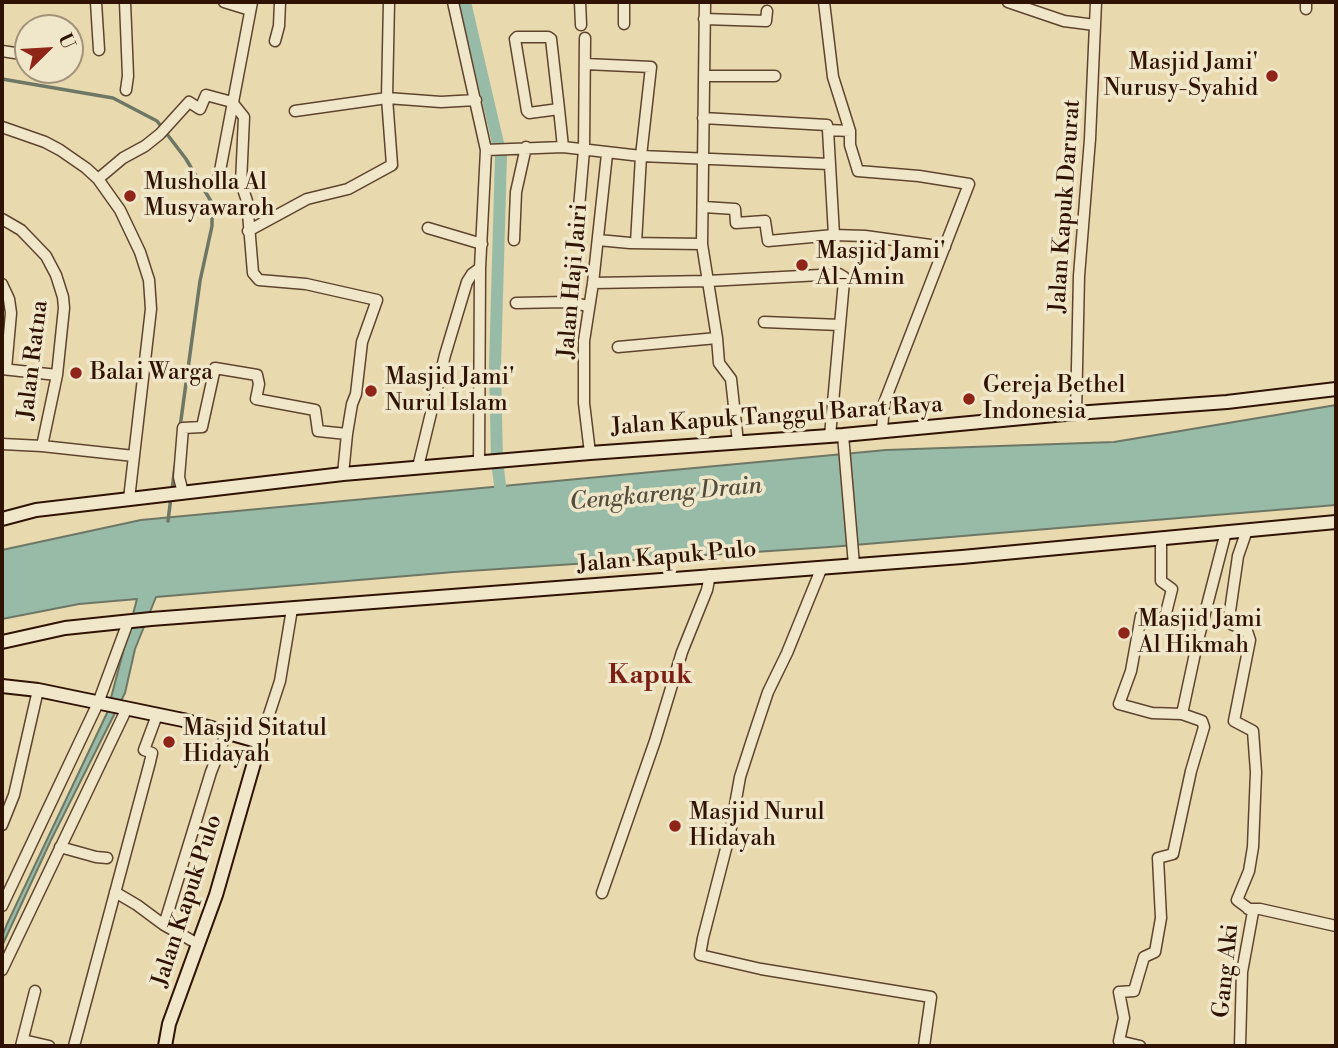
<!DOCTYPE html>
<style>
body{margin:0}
#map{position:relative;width:1338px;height:1048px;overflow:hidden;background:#e8daae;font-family:"Libre Bodoni",serif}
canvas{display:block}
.frame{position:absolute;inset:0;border:4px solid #301203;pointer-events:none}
.north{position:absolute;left:14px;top:14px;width:70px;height:70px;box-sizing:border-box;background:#f0e7ca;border:2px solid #a3927a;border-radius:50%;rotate:66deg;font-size:19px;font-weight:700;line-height:28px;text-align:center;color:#301203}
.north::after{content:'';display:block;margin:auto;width:24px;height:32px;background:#8f2418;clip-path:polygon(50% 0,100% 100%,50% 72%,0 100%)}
</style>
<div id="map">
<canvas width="1338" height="1048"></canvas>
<div class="frame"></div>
<div class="north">U</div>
</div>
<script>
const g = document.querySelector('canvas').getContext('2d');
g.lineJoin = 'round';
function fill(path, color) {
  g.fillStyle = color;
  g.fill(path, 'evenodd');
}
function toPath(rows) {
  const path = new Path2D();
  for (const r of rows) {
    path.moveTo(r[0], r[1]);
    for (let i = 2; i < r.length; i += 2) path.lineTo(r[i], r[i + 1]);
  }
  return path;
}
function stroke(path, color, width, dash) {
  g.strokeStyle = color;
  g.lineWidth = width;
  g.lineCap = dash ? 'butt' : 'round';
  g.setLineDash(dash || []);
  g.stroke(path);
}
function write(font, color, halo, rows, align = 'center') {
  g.font = font + ' "Libre Bodoni",serif';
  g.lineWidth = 7;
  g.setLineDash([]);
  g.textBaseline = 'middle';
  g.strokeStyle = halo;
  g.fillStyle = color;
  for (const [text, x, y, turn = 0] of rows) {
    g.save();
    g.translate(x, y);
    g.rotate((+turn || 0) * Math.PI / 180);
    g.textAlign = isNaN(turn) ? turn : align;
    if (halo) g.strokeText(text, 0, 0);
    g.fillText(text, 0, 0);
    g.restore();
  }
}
const water = toPath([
 [1336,405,1336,505,830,547,454,572,156,597,135,649,125,693,51,840,2,946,2,937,7,924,107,713,137,599,79,604,2,619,2,550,141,520,886,450,1114,442,1336,405]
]);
fill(water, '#98bba7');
stroke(water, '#6e7765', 2);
stroke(toPath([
 [2,79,113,98,157,121,186,159,212,203,212,226,200,281,180,427],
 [172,490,175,466],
 [168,521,171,497]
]), '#6e7765', 3.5);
stroke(toPath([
 [465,2,501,156,495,366,497,461,502,501]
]), '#98bba7', 12);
const street = toPath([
 [96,2,99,50],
 [125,2,128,76,126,90],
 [224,2,250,10],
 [389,2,387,98,441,102,476,100],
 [453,2,486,150,480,268,479,463],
 [580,2,581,25],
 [705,2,702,244,717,338,719,363,731,379,738,442],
 [824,2,833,77,850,131,850,145,858,171,919,176,969,184,884,403,882,431],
 [1008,2,1064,21,1095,25],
 [1306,9,1306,2],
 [704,19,766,21,767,11],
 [624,24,624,2],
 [275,41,279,26,280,2],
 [2,51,28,55],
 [585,64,651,67,641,156,636,243],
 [704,76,775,76],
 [559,109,529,113,527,111,515,39,517,37,548,37,551,39,559,109,563,147],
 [703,118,827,125,828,130],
 [2,127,45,142,60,150,86,168,98,179,120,210,140,252,149,280,151,309,129,499],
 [486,150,563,147,641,156,829,164],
 [219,176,252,2],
 [98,179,123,158,145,146,160,134,189,102,200,109,206,95,232,102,244,117,241,183,247,201,253,273,259,280,306,284,377,300,362,342,356,394,352,404,347,434,343,474],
 [704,207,735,209,736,223,765,221,768,241,834,235,865,236,945,247],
 [2,219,21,230,46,256,56,275,63,297,64,308,57,375,42,446],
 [428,228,482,244],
 [248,231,307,199,348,189,392,165,387,98,295,111],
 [577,231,584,150,585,38],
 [834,235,828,130,850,131],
 [514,240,516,192,526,147],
 [598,240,630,243,702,244],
 [593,283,708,281,839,274,844,277,844,281,830,436],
 [2,284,9,299,11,313,6,369],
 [516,303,566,302,589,306],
 [764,322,840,325],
 [618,347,717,338],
 [2,369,57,375],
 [1076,413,1079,276,1090,139,1096,2],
 [843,435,854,565],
 [2,444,42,446,134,456],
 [590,453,584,403,584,341,593,283,607,154],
 [418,467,445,355,467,282,472,274,480,268],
 [183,493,179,477,183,428,202,427,215,368,257,375,259,384,256,399,315,410,318,431,347,434],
 [1161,538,1161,581,1172,589,1165,617,1162,620,1141,616,1131,671,1119,704,1152,713,1182,714],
 [822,567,787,653,768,692,752,740,740,777,730,833,703,938,700,955,761,969,931,997,924,1046],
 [260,742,280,681,292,609],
 [2,825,14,795,38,690],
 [60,847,96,857,107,858],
 [115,892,137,905,164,925,198,944],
 [602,893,655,741,682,652,707,590,710,575],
 [2,906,98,703,128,622],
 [1248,909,1260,909,1336,926],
 [164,925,211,772,227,732],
 [2,970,127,708],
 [23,1040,49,1046],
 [21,1046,35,991],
 [74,1046,150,762,152,753,144,750,157,715],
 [1140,1046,1119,1041,1124,1018,1119,992,1134,991,1144,957,1155,952,1161,918,1158,858,1173,854,1191,771,1204,727,1202,721,1182,714,1197,644,1226,532],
 [1240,1046,1242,972,1253,912,1237,900,1249,871,1253,847,1256,772,1253,731,1234,721,1250,640,1247,631,1231,624,1229,618,1238,556,1247,530]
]);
const secondary = toPath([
 [2,519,36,510,343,474,590,453,843,435,1076,413,1227,402,1336,389],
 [2,642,65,628,151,619,962,557,1336,522],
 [2,686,38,690,183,720,260,742,216,895,169,1024,165,1046]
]);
stroke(street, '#5e442e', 13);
stroke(secondary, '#301203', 16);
stroke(street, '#f0e7ca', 10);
stroke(secondary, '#f0e7ca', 12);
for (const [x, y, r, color] of [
 [1272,76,7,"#8f2418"],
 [130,196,7,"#8f2418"],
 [802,265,7,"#8f2418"],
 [76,373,7,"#8f2418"],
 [371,391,7,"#8f2418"],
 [969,399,7,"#8f2418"],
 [1124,633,7,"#8f2418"],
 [169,742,7,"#8f2418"],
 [675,826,7,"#8f2418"]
]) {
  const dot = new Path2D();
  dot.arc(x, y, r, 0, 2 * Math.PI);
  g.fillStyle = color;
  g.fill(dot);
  stroke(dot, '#f0e7ca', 2.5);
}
write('23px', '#301203', '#f0e7ca', [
 ["Masjid Jami'",1258,63,"right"],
 ["Nurusy-Syahid",1258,89,"right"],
 ["Musholla Al",144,183],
 ["Musyawaroh",144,209],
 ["Masjid Jami'",816,252],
 ["Al-Amin",816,278],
 ["Balai Warga",90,373],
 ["Masjid Jami'",385,378],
 ["Nurul Islam",385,404],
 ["Gereja Bethel",983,386],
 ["Indonesia",983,412],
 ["Masjid Jami",1138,620],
 ["Al Hikmah",1138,646],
 ["Masjid Sitatul",183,729],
 ["Hidayah",183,755],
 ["Masjid Nurul",689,813],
 ["Hidayah",689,839]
], 'left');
write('23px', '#301203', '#f0e7ca', [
 ["Jalan Kapuk Darurat",1066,206,-86],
 ["Jalan Haji Jairi",574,281,-85],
 ["Jalan Ratna",34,360,-83],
 ["Jalan Kapuk Tanggul Barat Raya",777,417,-4],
 ["Jalan Kapuk Pulo",667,558,-5],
 ["Jalan Kapuk Pulo",188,901,-72],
 ["Gang Aki",1227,971,-84]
]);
write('italic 24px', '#544d3c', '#f0e7ca', [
 ["Cengkareng Drain",666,495,-5]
]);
write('bold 26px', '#7a1f14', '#f0e7ca', [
 ["Kapuk",650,677]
]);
</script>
